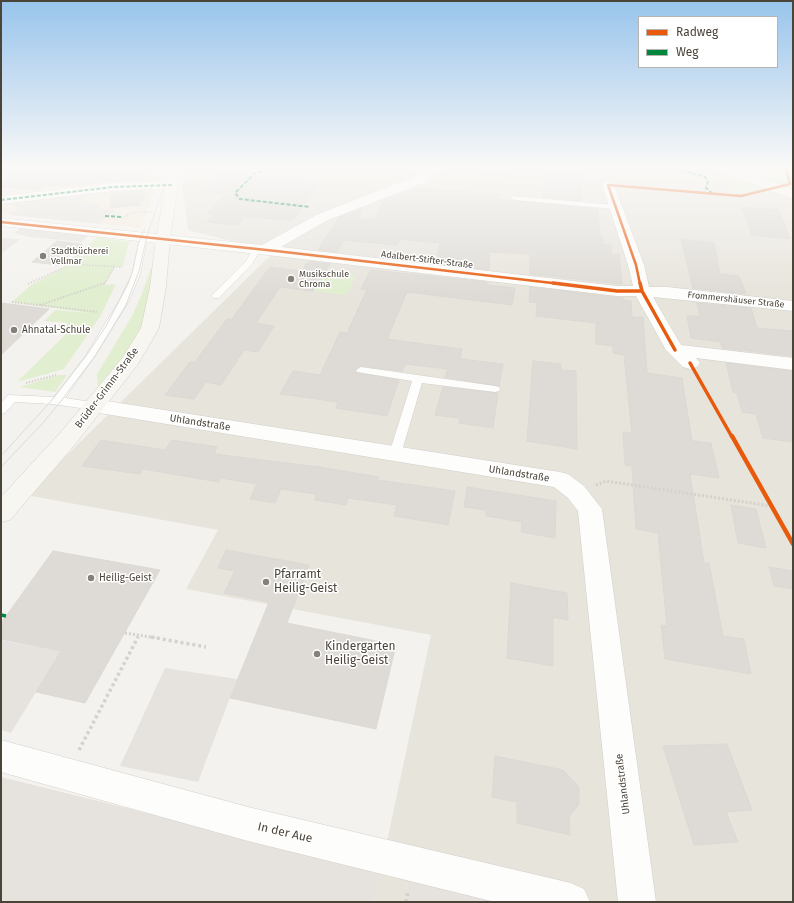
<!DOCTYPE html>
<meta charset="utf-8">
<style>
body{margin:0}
#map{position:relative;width:794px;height:903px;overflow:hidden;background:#f4f2ee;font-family:"Fira Sans",sans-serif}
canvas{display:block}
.frame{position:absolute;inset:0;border:2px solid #4b4439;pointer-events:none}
.legend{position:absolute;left:638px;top:16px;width:140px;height:52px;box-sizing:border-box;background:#fff;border:1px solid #b7b4b0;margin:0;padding:5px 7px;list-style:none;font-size:12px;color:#4b4439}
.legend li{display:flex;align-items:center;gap:8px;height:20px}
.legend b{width:20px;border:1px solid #b7b4b0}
</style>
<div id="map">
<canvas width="794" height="903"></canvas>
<div class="frame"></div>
<ul class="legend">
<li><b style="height:5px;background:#e8590c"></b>Radweg</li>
<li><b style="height:5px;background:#00873e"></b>Weg</li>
</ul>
</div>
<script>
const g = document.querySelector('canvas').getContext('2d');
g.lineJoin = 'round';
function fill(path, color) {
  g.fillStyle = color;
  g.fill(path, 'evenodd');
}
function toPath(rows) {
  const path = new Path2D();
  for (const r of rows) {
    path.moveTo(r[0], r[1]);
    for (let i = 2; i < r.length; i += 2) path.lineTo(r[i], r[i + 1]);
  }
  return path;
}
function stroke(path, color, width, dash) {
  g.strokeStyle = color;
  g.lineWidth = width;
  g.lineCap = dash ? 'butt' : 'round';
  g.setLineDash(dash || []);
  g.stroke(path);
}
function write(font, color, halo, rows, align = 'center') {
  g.font = font + ' "Fira Sans",sans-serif';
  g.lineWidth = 3;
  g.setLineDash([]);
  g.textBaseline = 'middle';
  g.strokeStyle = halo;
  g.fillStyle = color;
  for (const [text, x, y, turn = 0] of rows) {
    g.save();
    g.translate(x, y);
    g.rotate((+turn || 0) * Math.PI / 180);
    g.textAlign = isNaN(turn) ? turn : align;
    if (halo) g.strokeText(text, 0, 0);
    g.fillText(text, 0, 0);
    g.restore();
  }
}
fill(toPath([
 [185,168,793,168,793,902,374,902,431,635,186,589,218,530,26,495,274,252,188,230,182,187]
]), '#e7e4dc');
fill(toPath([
 [1,168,164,168,140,228,1,214]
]), '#f3ebdf');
fill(toPath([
 [714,168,793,168,793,198,772,190,741,196,725,195,732,179,728,173],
 [97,237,129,242,123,267,115,266,105,285,116,284,101,315,64,369,17,382,66,334,59,333,68,323,44,321,55,310,90,313,12,302,31,285,63,268],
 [151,268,153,268,150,295,144,322,125,356,98,387,97,374,132,316,141,296],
 [325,271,356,275,346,295,313,291],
 [59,375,67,375,55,392,20,387]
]), '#e1eecf');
fill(toPath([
 [94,190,80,202,103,204,99,209,115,210,99,224,10,215,19,208,13,205,23,197],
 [22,226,90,233,82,242,29,237,14,233],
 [1,237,1,238,20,239,1,254],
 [334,257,409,266,407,274,328,266],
 [1,640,61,651,11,733,1,730],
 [165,668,237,679,198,782,120,766],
 [1,777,381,871,374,902,1,902],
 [412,863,571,902,406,902]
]), '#e6e3df');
const building = toPath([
 [26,168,155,168,145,177,145,180,113,181,69,186,46,186,38,190,1,187,1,183,26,168],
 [547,168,582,168,581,201,543,197,547,168],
 [224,174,319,184,293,220,244,217,237,225,207,222,214,214,207,214,225,194,205,192,224,174],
 [414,188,497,194,497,199,598,209,600,238,603,238,603,244,611,245,611,254,619,254,622,284,530,274,530,254,490,252,489,270,436,263,440,243,400,239,397,245,344,240,337,252,318,250,339,217,362,209,363,210,357,219,374,220,384,200,414,188],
 [144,191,144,200,140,201,140,205,110,208,112,193,144,191],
 [742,207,779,210,790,239,752,235,742,207],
 [681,239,714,243,720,274,739,276,746,294,693,288,681,239],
 [57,241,82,244,58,265,32,262,57,241],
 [310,261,330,264,313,291,280,287,256,323,274,326,258,352,244,350,221,385,206,382,194,399,165,395,190,362,195,362,227,319,231,320,270,267,302,271,306,264,310,261],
 [371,270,487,282,487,285,515,288,512,305,407,292,387,339,462,349,460,359,503,364,499,386,445,377,448,369,405,364,402,371,360,366,355,370,357,373,399,380,387,416,336,408,338,402,280,394,293,371,320,375,340,332,347,333,367,290,361,289,371,270],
 [530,287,623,298,624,300,631,301,632,317,643,317,647,373,682,378,692,441,711,443,719,478,690,474,704,563,709,563,723,636,744,639,751,674,665,659,661,625,667,626,658,533,636,529,632,466,625,465,623,432,632,433,624,355,613,353,613,346,596,344,596,323,536,316,537,303,529,302,530,287],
 [1,303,49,309,1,355,1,303],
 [697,303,751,308,757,328,793,331,793,356,722,348,721,342,691,338,687,316,700,316,697,303],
 [533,361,561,364,561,370,576,371,577,449,527,441,533,361],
 [726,363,793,371,793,442,763,438,756,414,742,412,737,393,733,392,726,363],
 [443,387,498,393,493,428,459,423,459,418,435,415,443,387],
 [101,440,165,450,172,440,217,447,214,454,320,467,379,477,378,480,455,491,448,525,394,516,397,505,348,498,346,505,315,500,316,494,281,489,275,503,250,499,257,484,221,478,219,482,143,469,140,474,82,466,101,440],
 [467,487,556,501,555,538,521,532,522,522,486,516,486,510,464,507,467,487],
 [731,505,756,509,766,548,738,543,731,505],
 [226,550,309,565,287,623,396,645,376,729,230,698,269,602,224,593,235,571,218,568,226,550],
 [53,551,160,570,85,703,36,692,61,651,1,639,1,623,53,551],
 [769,567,793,571,793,589,774,586,769,567],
 [511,583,567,593,568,620,553,617,553,666,507,658,511,583],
 [727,744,752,810,726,812,738,842,694,845,663,746,727,744],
 [495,756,563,770,579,787,579,804,569,817,570,835,517,823,517,802,492,797,495,756]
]);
fill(building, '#dedbd6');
stroke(building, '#dcd9d4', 1);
const lane = toPath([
 [512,196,615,205,619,207,615,209,515,200,511,198,512,196],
 [141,234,147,234,148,236,140,274,129,301,95,356,65,398,98,403,100,406,98,409,94,410,52,404,15,402,5,413,1,414,1,403,8,395,54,397,86,355,119,301,132,274,141,234],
 [254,247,257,247,261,249,252,264,219,298,213,298,211,296,246,261,254,247],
 [361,367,495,386,499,387,500,389,499,391,495,392,422,383,401,454,399,457,395,458,391,457,389,454,412,381,357,372,356,370,361,367]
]);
const street = toPath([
 [429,168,444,168,423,183,326,221,281,247,617,286,633,286,628,265,602,185,603,182,608,181,613,182,614,185,644,265,649,287,667,287,793,301,793,311,653,297,681,345,793,358,793,370,696,358,700,363,697,367,690,369,683,367,666,350,636,296,617,296,276,256,1,226,1,218,262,245,316,215,413,177,429,168],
 [755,168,770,168,752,180,744,180,742,177,744,174,755,168],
 [784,168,793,168,793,172,786,171,784,168],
 [172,181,177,182,178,185,177,188,113,191,1,204,1,196,113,183,172,181],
 [94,399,560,472,568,474,584,486,602,509,656,902,618,902,578,511,568,498,554,487,87,411,84,406,87,401,94,399],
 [1,740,248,807,571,883,584,889,590,902,495,902,248,841,1,772,1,740]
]);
const secondary = toPath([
 [171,168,183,168,178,185,170,238,166,287,159,328,138,364,77,442,10,520,1,522,1,497,61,432,123,357,141,328,150,287,156,238,166,185,171,168],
 [716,168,733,168,793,190,793,199,718,171,716,168]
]);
stroke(lane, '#d2d0cb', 1);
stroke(street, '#d2d0cb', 1);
stroke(secondary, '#d3cfc5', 1);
stroke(toPath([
 [453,171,592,184],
 [1,182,21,168],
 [627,187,725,195,747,195],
 [121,218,136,212,151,212],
 [68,264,86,247],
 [28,284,63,268,68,264,122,267],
 [104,284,115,266]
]), '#d3d2cc', 1.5, [1.5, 1.5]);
stroke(toPath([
 [12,302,98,312],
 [40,305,105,283],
 [698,377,732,437],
 [26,383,56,375]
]), '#d3d2cc', 2, [1.5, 1.5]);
stroke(toPath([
 [732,436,793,544],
 [596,485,606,481,771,506],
 [125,633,157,638],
 [137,638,139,635]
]), '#d3d2cc', 3, [2, 2]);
stroke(toPath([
 [151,637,206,647],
 [79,750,138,637],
 [406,902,408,891]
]), '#d3d2cc', 3.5, [3, 3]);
fill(lane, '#fdfdfc');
fill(street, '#fdfdfc');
fill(secondary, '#f7f6f1');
stroke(toPath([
 [1,456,52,400,86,356,106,326,128,284,133,270,138,244,145,228],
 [1,467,42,424,61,401,95,356,126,305,139,271,147,236,170,168]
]), '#dbdbda', 1);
stroke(toPath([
 [266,168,262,172,256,172,235,193,240,199,310,207],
 [675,168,705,177,708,182,706,188,712,193],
 [1,200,113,187,172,185],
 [105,216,122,217]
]), '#00873e', 2, [4, 2]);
stroke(toPath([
 [1,615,6,616]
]), '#00873e', 3.5, [6, 3.5]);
stroke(toPath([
 [1,222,276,251,561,284],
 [640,284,636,265,608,185,741,196,790,184,786,168]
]), '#e8590c', 2.5);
stroke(toPath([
 [553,283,617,291,642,291],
 [640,283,642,291,675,350],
 [690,363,732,437]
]), '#e8590c', 3.5);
stroke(toPath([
 [732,436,793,544]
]), '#e8590c', 4.5);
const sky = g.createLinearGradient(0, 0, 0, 294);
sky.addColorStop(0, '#98c4ec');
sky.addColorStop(0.57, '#faf9f7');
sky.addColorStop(1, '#faf9f700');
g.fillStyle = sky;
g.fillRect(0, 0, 794, 294);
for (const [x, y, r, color] of [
 [43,256,4,"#868178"],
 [291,279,4,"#868178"],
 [14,330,4,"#868178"],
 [91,578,4,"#868178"],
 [266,582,4,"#868178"],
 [317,654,4,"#868178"]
]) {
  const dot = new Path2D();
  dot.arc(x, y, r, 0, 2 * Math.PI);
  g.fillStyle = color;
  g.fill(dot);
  stroke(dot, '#fff', 1.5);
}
write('9px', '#4b4439', '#fff', [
 ["Stadtbücherei",51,251],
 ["Vellmar",51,261],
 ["Musikschule",299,274],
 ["Chroma",299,284]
], 'left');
write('9px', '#4b4439', '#fff', [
 ["Adalbert-Stifter-Straße",427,260,7],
 ["Frommershäuser Straße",736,300,6]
]);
write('10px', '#4b4439', '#fff', [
 ["Ahnatal-Schule",22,330],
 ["Heilig-Geist",99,578]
], 'left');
write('10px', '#4b4439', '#fff', [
 ["Brüder-Grimm-Straße",107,388,-53],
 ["Uhlandstraße",200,423,9],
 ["Uhlandstraße",519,474,9],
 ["Uhlandstraße",623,784,-97]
]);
write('12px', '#4b4439', '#fff', [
 ["Pfarramt",274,575],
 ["Heilig-Geist",274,589],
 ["Kindergarten",325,647],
 ["Heilig-Geist",325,661]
], 'left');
write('12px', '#4b4439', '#fff', [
 ["In der Aue",285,833,13]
]);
</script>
